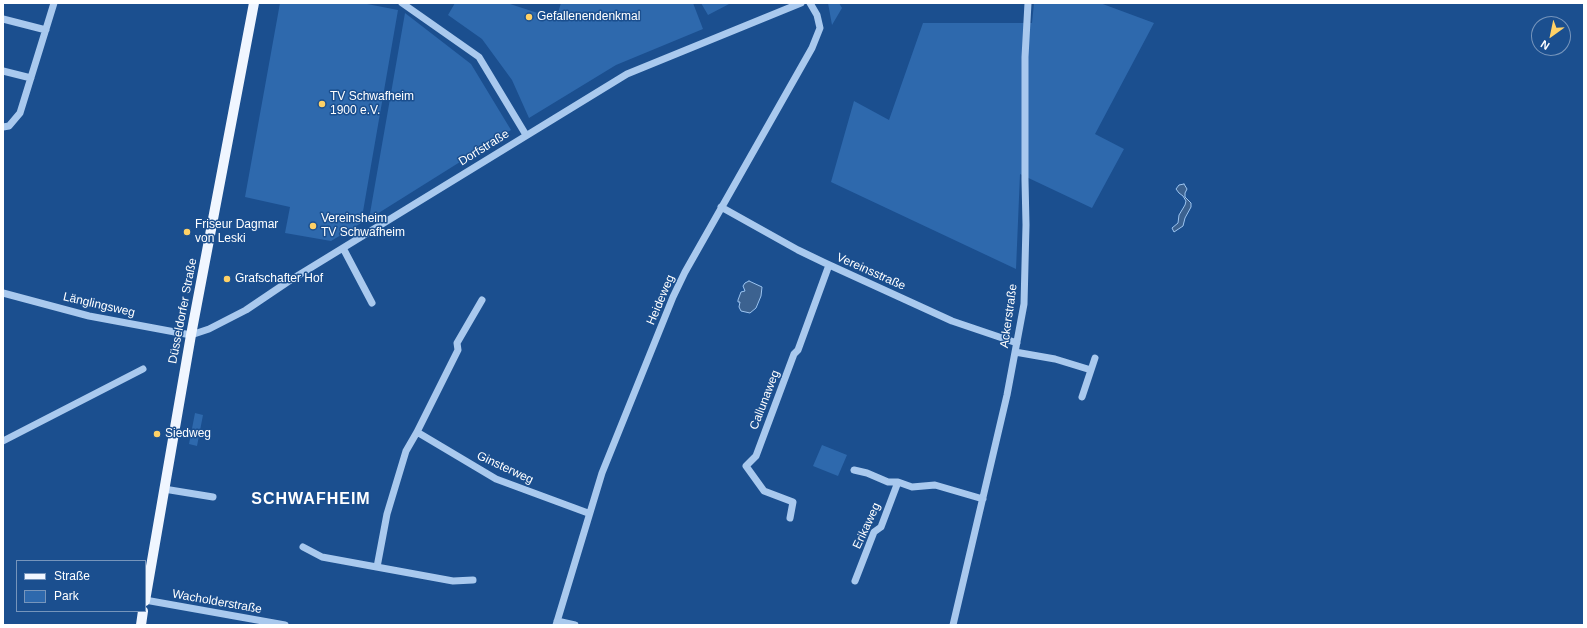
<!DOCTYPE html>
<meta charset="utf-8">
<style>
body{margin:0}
#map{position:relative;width:1587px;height:628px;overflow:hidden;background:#1b4f8f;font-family:Arial,sans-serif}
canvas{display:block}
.frame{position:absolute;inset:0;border:4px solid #fff;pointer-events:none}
.legend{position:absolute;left:16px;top:560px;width:130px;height:52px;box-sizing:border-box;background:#1b4f8f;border:1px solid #7695bc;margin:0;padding:5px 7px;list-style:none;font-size:12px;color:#fff}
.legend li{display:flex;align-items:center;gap:8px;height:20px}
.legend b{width:20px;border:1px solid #7695bc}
.north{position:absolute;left:1531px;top:16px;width:40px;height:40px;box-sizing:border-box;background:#1b4f8f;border:1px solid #7695bc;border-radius:50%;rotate:213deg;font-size:11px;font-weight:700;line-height:16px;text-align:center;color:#fff}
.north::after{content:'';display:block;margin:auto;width:14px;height:18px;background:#ffd166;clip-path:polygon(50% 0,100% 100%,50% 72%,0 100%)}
</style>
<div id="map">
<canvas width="1587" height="628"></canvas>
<div class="frame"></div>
<ul class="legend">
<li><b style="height:5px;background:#f0f6ff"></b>Straße</li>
<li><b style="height:11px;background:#2e69ad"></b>Park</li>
</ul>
<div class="north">N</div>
</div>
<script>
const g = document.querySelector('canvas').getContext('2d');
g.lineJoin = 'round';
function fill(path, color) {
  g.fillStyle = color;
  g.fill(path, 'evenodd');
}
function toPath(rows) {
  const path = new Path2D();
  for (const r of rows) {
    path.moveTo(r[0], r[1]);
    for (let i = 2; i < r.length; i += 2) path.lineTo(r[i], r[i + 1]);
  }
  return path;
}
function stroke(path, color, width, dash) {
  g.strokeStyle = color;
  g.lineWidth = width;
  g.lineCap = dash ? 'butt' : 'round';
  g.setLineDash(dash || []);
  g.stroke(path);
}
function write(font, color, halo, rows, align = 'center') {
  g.font = font + ' Arial,sans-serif';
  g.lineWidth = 3;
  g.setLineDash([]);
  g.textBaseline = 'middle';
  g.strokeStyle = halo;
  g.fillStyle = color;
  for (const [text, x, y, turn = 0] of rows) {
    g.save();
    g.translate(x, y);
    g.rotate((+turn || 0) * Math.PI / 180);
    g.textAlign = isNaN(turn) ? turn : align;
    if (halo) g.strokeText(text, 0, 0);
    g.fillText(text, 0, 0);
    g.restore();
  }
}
fill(toPath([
 [280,3,362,3,398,10,361,223,331,241,285,233,290,207,245,197],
 [455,3,507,3,556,19,561,3,693,3,703,29,616,65,529,118,512,80,482,39,448,15],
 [701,3,731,3,708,15],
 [828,3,839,3,842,8,832,25],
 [1034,3,1100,3,1154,23,1095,134,1124,149,1092,208,1020,174,1016,269,831,182,854,101,889,120,923,23,1032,23],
 [405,13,471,64,511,130,369,219],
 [195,413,203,415,197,446,189,444],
 [822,445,847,455,838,476,813,466]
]), '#2e69ad');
const water = toPath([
 [1184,184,1187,189,1185,193,1185,197,1191,203,1191,207,1185,218,1183,226,1174,232,1172,228,1178,223,1179,215,1185,205,1186,201,1183,196,1179,193,1176,189,1179,185,1184,184],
 [749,281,762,287,761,296,756,308,750,313,741,311,739,307,740,302,738,302,738,300,741,292,745,291,743,286,745,283,749,281]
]);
fill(water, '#3c6290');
stroke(water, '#9cc4f0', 1);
stroke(toPath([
 [402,3,479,57,526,135],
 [3,19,46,30],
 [3,71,31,78],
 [3,127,9,126,20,113,54,3],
 [721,207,798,250,825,263,952,321,1017,343],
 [343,248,372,303],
 [3,293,89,316,191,335,209,329,246,310,289,281,627,74,801,3],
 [1015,352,1055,359,1091,370],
 [1082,397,1095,358],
 [417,432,496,479,588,513],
 [3,441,143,369],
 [854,470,867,473,888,482,898,482,912,487,935,485,983,499],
 [164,489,213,497],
 [790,518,793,502,764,491,746,466,756,456,794,354,798,350,829,265],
 [303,547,322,557,453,581,473,580],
 [377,567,387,514,406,451,417,432,458,350,457,343,482,300],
 [855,581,874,532,881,527,898,482],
 [145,600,285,625],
 [557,621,575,625],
 [556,625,602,473,673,297,685,272,812,48,820,28,817,15,810,3],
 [953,625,1007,395,1024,304,1026,225,1025,180,1025,57,1028,3]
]), '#a9c9ee', 7);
stroke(toPath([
 [145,601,191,335,254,3],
 [141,625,143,611]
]), '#f0f6ff', 10);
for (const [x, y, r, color] of [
 [529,17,4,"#ffd166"],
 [322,104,4,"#ffd166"],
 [313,226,4,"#ffd166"],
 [187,232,4,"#ffd166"],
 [227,279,4,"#ffd166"],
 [157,434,4,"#ffd166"]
]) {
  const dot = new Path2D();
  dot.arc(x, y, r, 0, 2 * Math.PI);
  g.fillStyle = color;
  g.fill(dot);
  stroke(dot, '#1b4f8f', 1.5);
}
write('12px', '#fff', '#1b4f8f', [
 ["Gefallenendenkmal",537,17],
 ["TV Schwafheim",330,97],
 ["1900 e.V.",330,111],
 ["Vereinsheim",321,219],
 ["TV Schwafheim",321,233],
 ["Friseur Dagmar",195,225],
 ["von Leski",195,239],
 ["Grafschafter Hof",235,279],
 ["Siedweg",165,434]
], 'left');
write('12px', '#fff', '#1b4f8f', [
 ["Dorfstraße",484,148,-32],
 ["Vereinsstraße",871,272,24],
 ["Heideweg",661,300,-67],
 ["Länglingsweg",99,305,13],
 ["Düsseldorfer Straße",183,311,-79],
 ["Ackerstraße",1009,316,-82],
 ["Callunaweg",765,400,-69],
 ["Ginsterweg",505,468,25],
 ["Erikaweg",867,526,-65],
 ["Wacholderstraße",217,602,10]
]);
g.letterSpacing = '1px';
write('bold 16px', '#fff', '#1b4f8f', [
 ["SCHWAFHEIM",311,500]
]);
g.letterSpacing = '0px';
</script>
